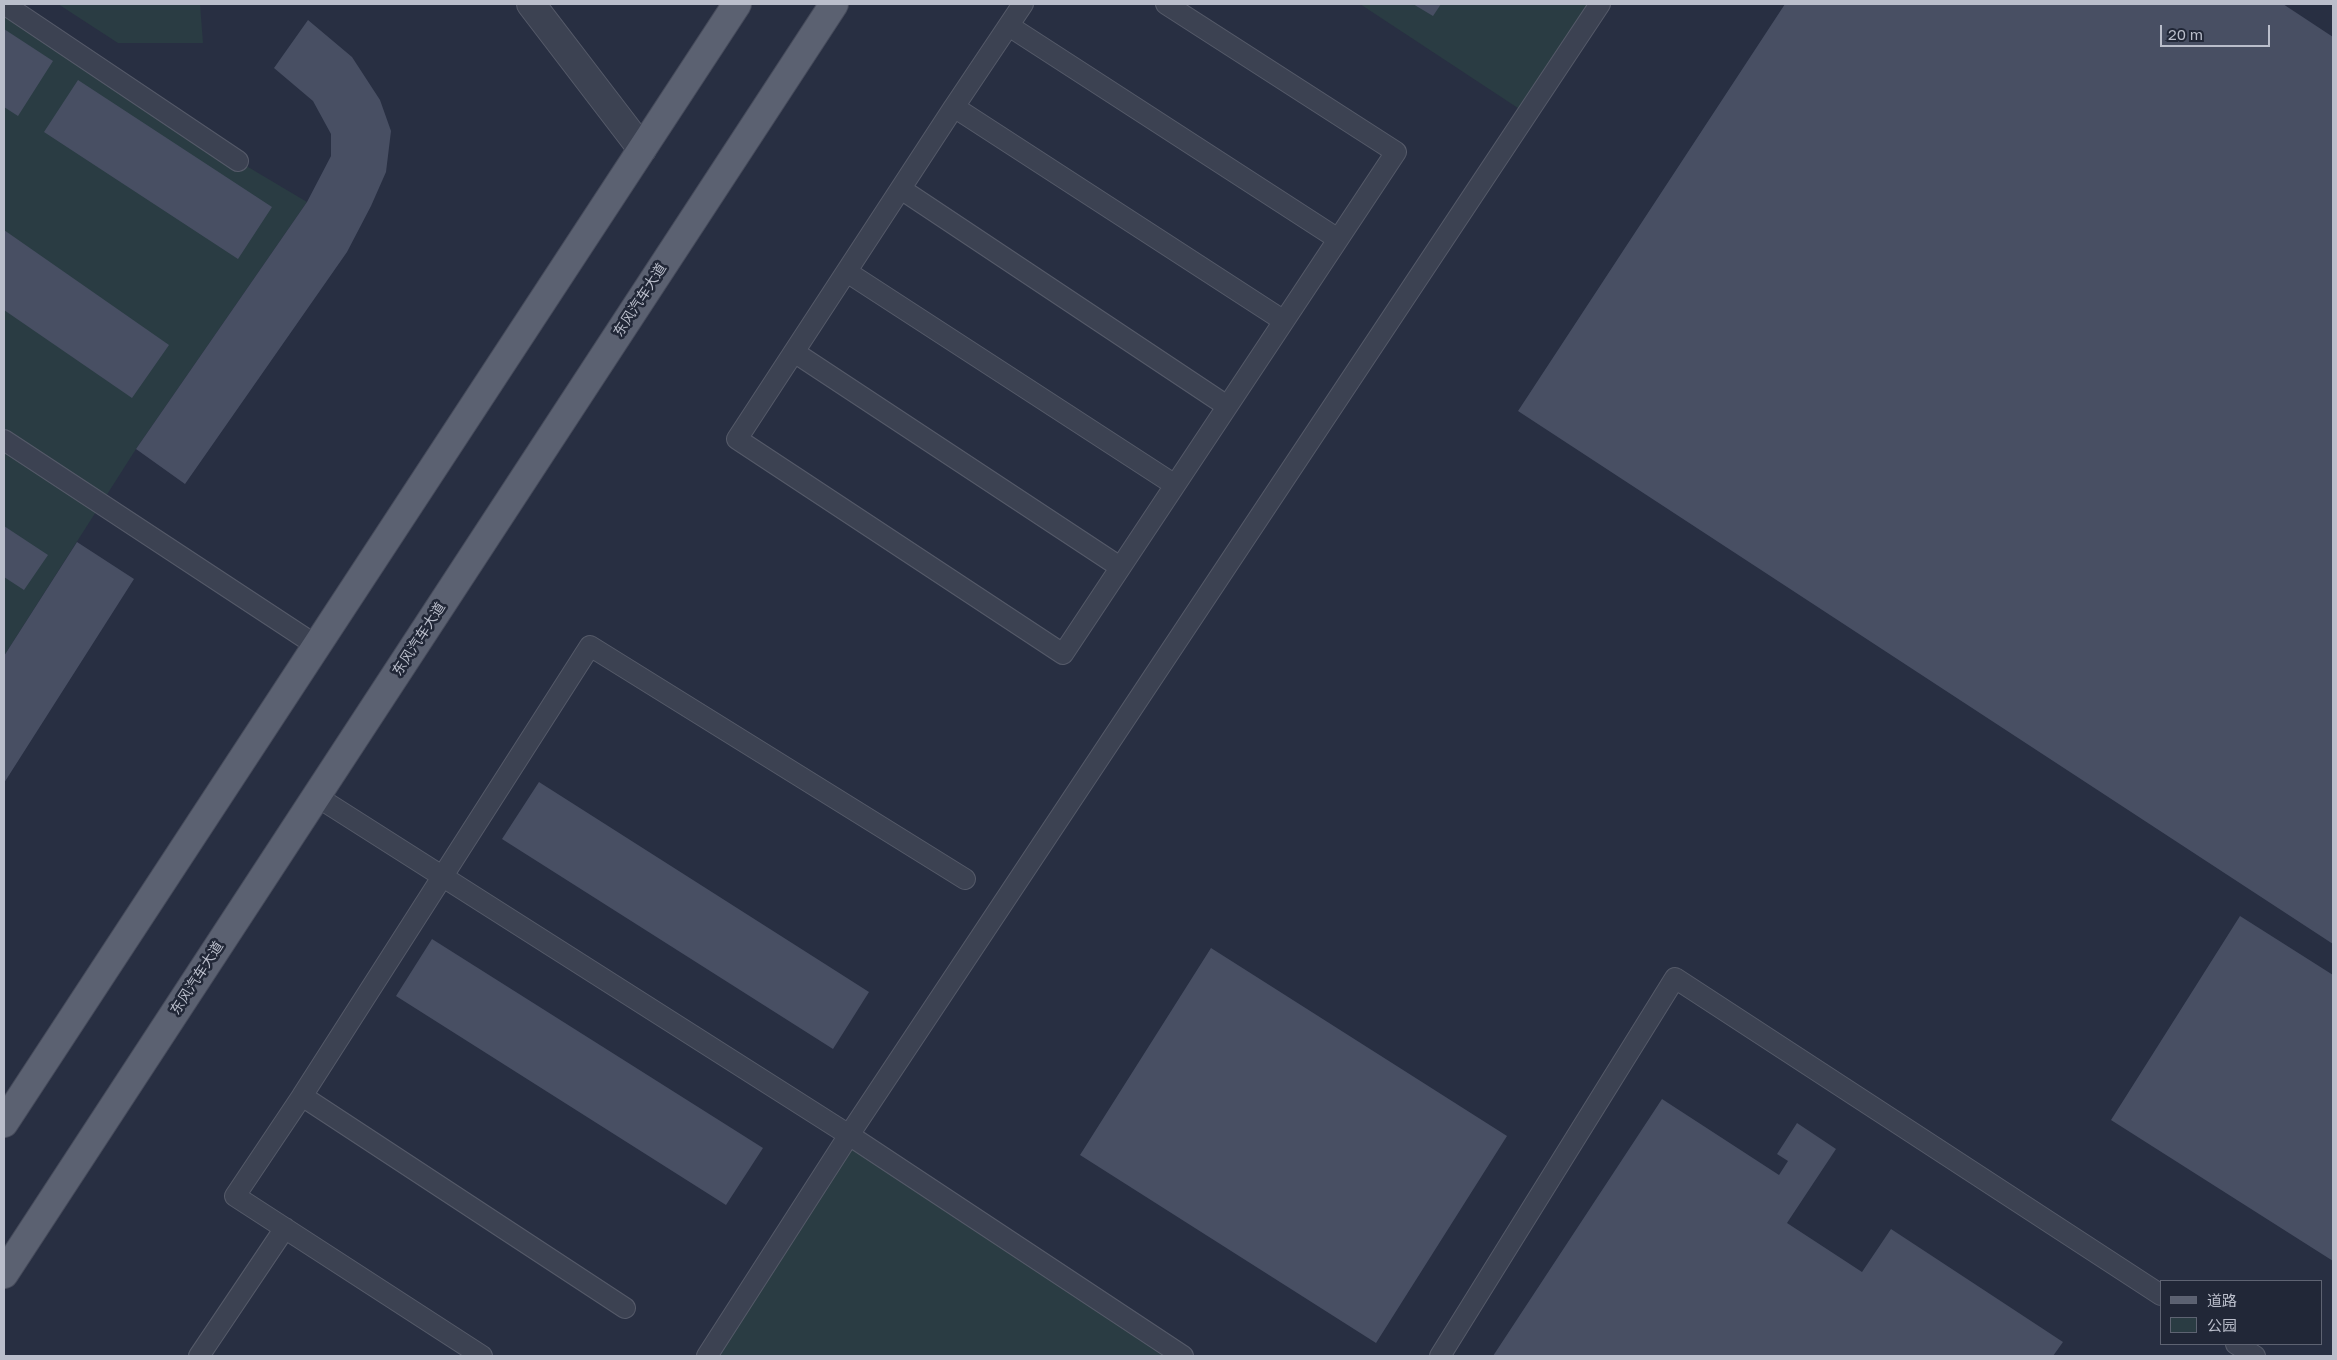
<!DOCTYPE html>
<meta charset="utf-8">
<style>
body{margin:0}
#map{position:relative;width:2337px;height:1360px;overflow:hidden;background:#282f42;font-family:"Golos Text","Noto Sans SC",sans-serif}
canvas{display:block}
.frame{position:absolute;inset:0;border:5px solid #babecb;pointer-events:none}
.legend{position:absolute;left:2160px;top:1280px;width:162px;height:65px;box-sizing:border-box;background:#212737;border:1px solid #5e6372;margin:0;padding:6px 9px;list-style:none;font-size:15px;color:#babecb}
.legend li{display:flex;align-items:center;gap:10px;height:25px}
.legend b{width:25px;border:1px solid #5e6372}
.scale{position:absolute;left:2160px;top:25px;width:110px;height:22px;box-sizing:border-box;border:2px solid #babecb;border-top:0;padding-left:6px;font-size:15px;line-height:18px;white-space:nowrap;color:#babecb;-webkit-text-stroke:4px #212737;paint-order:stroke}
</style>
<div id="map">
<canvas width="2337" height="1360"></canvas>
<div class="frame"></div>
<ul class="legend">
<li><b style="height:6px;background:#5b6171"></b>道路</li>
<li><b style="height:14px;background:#2a3c43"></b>公园</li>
</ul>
<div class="scale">20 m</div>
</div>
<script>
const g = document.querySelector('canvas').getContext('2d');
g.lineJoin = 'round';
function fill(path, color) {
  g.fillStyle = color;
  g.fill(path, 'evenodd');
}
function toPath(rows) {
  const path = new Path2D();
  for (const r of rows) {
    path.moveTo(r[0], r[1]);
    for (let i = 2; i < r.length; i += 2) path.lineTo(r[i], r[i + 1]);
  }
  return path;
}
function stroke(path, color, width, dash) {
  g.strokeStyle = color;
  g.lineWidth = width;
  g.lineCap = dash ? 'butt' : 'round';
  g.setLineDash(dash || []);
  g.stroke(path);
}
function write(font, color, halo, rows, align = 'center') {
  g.font = font + ' "Golos Text","Noto Sans SC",sans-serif';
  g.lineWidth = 5;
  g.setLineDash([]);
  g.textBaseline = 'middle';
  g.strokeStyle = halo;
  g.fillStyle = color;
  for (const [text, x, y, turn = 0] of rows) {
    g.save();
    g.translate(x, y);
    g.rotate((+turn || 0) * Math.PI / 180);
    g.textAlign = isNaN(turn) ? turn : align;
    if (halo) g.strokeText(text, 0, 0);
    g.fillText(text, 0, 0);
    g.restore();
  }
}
fill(toPath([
 [4,4,238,161,307,202,136,449,4,656],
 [58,4,200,4,203,43,118,43],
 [1360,4,1600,4,1527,114],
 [849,1135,1183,1356,707,1356]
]), '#2a3c43');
fill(toPath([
 [1413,4,1441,4,1433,16],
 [1785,4,2283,4,2333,37,2333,944,1518,411],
 [308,20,352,57,380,100,391,131,386,172,371,206,347,252,185,484,136,449,307,202,331,156,331,134,313,101,274,68],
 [4,29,53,61,18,116,4,107],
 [78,80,272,207,238,259,44,132],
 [4,230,169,345,132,398,4,310],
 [4,526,48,555,24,590,4,577],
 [77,542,134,579,4,783,4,656],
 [539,782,869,992,833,1049,502,839],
 [2240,916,2333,975,2333,1261,2111,1120],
 [432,939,763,1148,726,1205,396,996],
 [1211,948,1507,1136,1376,1343,1080,1155],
 [1662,1099,1779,1175,1788,1161,1777,1154,1797,1123,1836,1149,1787,1223,1862,1272,1891,1229,2063,1342,2053,1356,1493,1356]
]), '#484f63');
const lane = toPath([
 [4,4,238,161],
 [1023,4,954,107,1284,321,1396,152,1166,4],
 [1009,26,1338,239],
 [954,107,737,439,1063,654,1284,321],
 [901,189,1227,406],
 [847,272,1175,485],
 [794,352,1120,567],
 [4,440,317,646],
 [316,796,849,1135,1600,4],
 [302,1096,235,1196,482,1356],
 [625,1308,302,1096,590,646,965,879],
 [2236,1344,2255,1356],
 [199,1356,285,1228],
 [707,1356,849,1135,1183,1356],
 [1440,1356,1675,978,2161,1295]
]);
const street = toPath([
 [531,4,642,149]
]);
const primary = toPath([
 [4,1123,737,4],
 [4,1274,834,4]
]);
stroke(lane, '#555a69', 22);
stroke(street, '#555a69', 30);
stroke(primary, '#464b5b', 30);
stroke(lane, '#3c4252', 20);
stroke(street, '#3c4252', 28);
stroke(primary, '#5b6171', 28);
write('14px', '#babecb', '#212737', [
 ["东风汽车大道",640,300,-57],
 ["东风汽车大道",419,639,-57],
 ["东风汽车大道",197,978,-57]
]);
</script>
